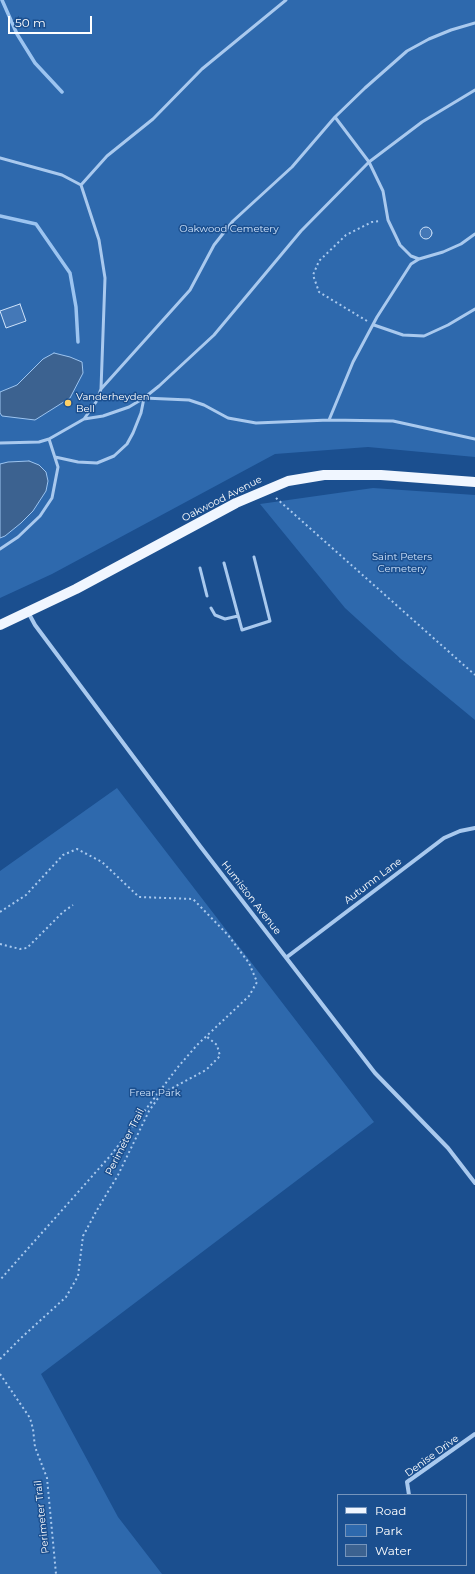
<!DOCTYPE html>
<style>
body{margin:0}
#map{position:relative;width:475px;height:1574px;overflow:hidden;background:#1b4f8f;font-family:Montserrat,sans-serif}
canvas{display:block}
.legend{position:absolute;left:337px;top:1494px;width:130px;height:72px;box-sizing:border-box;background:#1b4f8f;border:1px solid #7695bc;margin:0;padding:5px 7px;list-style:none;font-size:12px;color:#fff}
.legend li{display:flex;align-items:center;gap:8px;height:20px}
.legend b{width:20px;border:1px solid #7695bc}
.scale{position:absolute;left:8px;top:16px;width:84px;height:18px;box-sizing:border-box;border:2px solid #fff;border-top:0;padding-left:5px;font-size:12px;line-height:14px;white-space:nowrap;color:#fff;-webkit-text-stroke:3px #1b4f8f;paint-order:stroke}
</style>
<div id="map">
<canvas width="475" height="1574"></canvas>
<ul class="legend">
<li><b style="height:5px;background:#f0f6ff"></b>Road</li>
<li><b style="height:11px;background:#2e69ad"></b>Park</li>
<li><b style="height:11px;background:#3c6290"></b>Water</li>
</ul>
<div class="scale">50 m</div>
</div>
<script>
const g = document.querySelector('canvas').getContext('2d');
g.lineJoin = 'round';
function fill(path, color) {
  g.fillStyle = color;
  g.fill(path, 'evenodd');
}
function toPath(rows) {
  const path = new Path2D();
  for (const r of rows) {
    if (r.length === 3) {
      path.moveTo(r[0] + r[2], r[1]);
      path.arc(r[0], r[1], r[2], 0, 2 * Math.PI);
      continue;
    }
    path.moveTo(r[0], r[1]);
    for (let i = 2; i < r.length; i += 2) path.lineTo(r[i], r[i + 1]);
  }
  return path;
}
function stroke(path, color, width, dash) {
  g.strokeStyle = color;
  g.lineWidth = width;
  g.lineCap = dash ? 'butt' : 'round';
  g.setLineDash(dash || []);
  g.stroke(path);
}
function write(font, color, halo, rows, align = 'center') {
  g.font = font + ' Montserrat,sans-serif';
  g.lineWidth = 3;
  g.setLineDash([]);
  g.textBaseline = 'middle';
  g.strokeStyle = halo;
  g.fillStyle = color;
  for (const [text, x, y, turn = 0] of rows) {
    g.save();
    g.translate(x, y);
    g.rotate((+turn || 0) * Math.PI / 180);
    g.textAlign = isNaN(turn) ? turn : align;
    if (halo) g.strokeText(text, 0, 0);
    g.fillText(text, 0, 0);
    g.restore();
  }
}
fill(toPath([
 [0,0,475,0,475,457,368,447,275,454,52,574,0,598],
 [373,488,475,495,475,720,401,659,345,608,260,504],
 [117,788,374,1122,41,1374,118,1517,162,1574,0,1574,0,871]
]), '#2e69ad');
const water = toPath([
 [54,353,70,357,82,362,83,373,70,398,35,420,2,416,0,413,0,392,17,385,43,359,54,353],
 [29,461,39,465,46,472,48,481,46,491,33,511,21,523,5,536,0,538,0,464,8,462,29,461]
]);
fill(water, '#3c6290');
stroke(water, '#9cc4f0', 1);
stroke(toPath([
 [2,0,17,34,35,63,62,92],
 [0,216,36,224,70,273,76,307,78,342]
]), '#9cc4f0', 3.5);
const building = toPath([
 [426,233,6],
 [20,304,26,321,6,328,0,311,20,304]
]);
fill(building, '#4478b7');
stroke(building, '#cfe3fa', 1);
stroke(toPath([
 [367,321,319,292,313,275,319,261,346,235,372,222,381,221],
 [276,498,475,675],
 [0,912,26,895,63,855,77,849,102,862,139,897,193,899,228,935,249,963,257,982,249,996,197,1045,178,1067,111,1155,0,1280],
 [0,944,20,949,27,948,63,912,73,905],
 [0,1359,21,1338,66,1297,78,1276,83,1236,97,1210,118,1175,149,1111,161,1094,206,1070,220,1056,217,1045,206,1036],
 [0,1374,30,1418,33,1429,35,1447,47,1478,56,1574]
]), '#a9c9ee', 2, [2, 3]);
stroke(toPath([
 [335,117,369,162,383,191,388,220,400,245,411,256,419,259],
 [0,158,62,175,81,185,99,240,105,278,101,389,96,402,84,419,49,439,39,442,0,443],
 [81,185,107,156,153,119,202,69,286,0],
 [374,325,403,335,424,336,448,325,475,309],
 [101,389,190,290,214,245,233,221,292,167,335,117,365,88,407,51,429,39,451,30,475,23],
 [84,419,103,416,129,407,144,398,159,386,214,335,301,231,369,162,422,122,475,90],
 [329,420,353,362,377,317,411,264,419,259,443,252,461,244,475,234],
 [55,457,78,462,97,463,114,456,127,444,133,433,141,413,144,398,189,400,204,405,228,418,256,423,329,420,393,421,475,439],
 [0,549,18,537,40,516,52,498,58,467,49,439],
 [224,563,242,630,270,621,254,557],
 [200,568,207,596],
 [211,608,215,615,225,619,238,616]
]), '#a9c9ee', 3);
stroke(toPath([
 [28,612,35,625,200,846,375,1073,448,1148,475,1183],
 [287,957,444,838,460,831,475,828],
 [409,1495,407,1482,475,1434]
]), '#a9c9ee', 4);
stroke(toPath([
 [0,625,76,589,236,503,288,481,324,475,381,475,475,482]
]), '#f0f6ff', 10);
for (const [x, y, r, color] of [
 [68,403,4,"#ffd166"]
]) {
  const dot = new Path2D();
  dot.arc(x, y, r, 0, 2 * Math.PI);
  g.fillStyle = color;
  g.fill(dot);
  stroke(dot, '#1b4f8f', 1.5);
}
write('10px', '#cfe3fa', '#1b4f8f', [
 ["Oakwood Cemetery",229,229],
 ["Saint Peters",402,557],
 ["Cemetery",402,569],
 ["Frear Park",155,1093]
]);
write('10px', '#fff', '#1b4f8f', [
 ["Vanderheyden",76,397],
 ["Bell",76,409]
], 'left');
write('10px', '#fff', '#1b4f8f', [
 ["Oakwood Avenue",222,499,-27],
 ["Autumn Lane",373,881,-37],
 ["Humiston Avenue",251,898,52],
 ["Perimeter Trail",125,1142,-63],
 ["Denise Drive",432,1456,-36],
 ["Perimeter Trail",42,1517,-96]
]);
</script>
